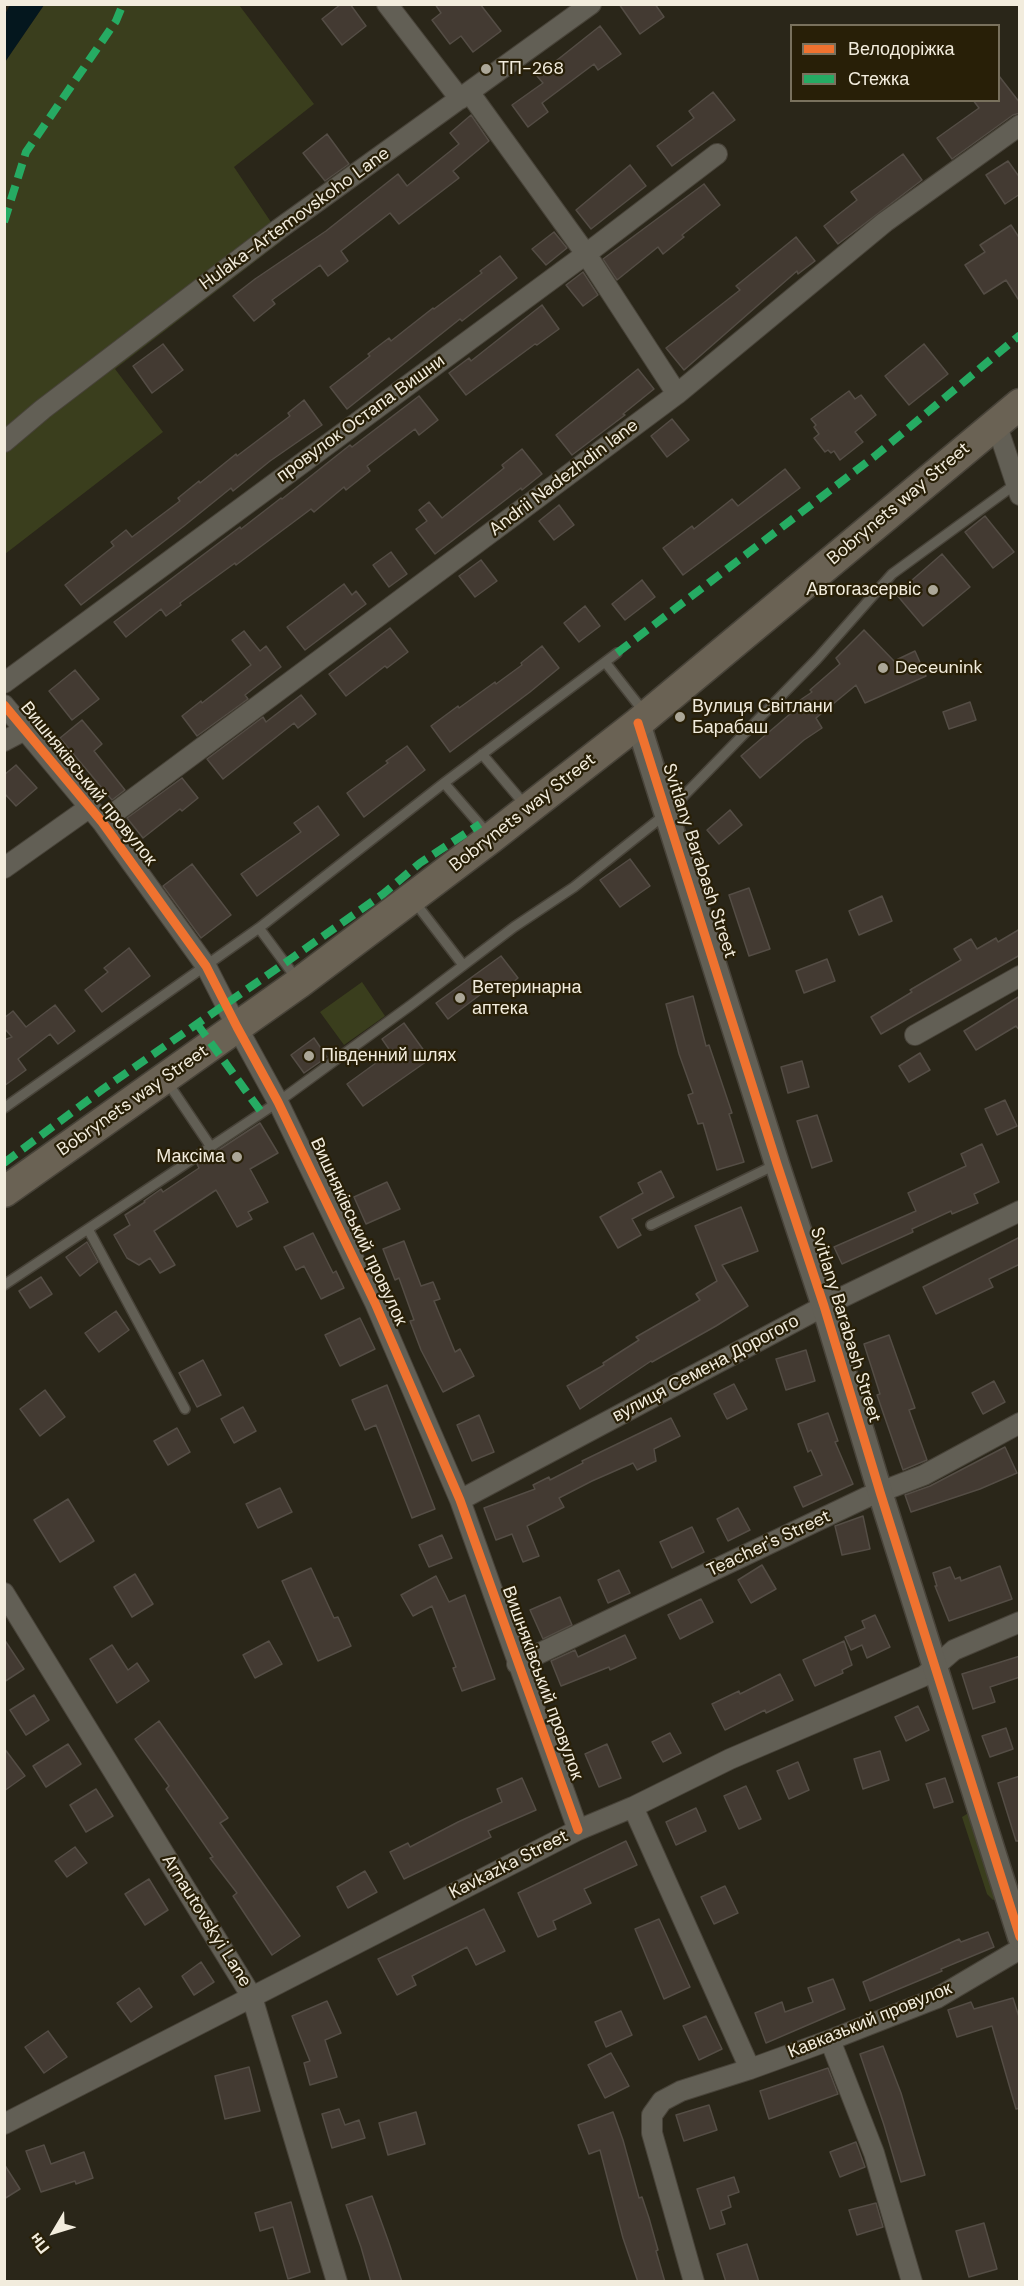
<!DOCTYPE html>
<meta charset="utf-8">
<style>
body{margin:0}
#map{position:relative;width:1024px;height:2286px;overflow:hidden;background:#2a2619;font-family:"DM Sans",sans-serif}
canvas{display:block}
.frame{position:absolute;inset:0;border:6px solid #f2ecdd;pointer-events:none}
.legend{position:absolute;left:790px;top:24px;width:210px;height:78px;box-sizing:border-box;background:#281f07;border:2px solid #79715d;margin:0;padding:8px 10px;list-style:none;font-size:18px;color:#f2ecdd}
.legend li{display:flex;align-items:center;gap:12px;height:30px}
.legend b{width:30px;border:2px solid #79715d}
.north{position:absolute;left:24px;top:2202px;width:60px;height:60px;-webkit-text-stroke:4px #281f07;paint-order:stroke;rotate:232deg;font-size:16px;font-weight:700;line-height:24px;text-align:center;color:#f2ecdd}
.north::after{content:'';display:block;margin:auto;width:21px;height:27px;background:#f2ecdd;clip-path:polygon(50% 0,100% 100%,50% 72%,0 100%)}
</style>
<div id="map">
<canvas width="1024" height="2286"></canvas>
<div class="frame"></div>
<ul class="legend">
<li><b style="height:8px;background:#ef722f"></b>Велодоріжка</li>
<li><b style="height:8px;background:#26ab63"></b>Стежка</li>
</ul>
<div class="north">Пн</div>
</div>
<script>
const g = document.querySelector('canvas').getContext('2d');
g.lineJoin = 'round';
function fill(path, color) {
  g.fillStyle = color;
  g.fill(path, 'evenodd');
}
function toPath(rows) {
  const path = new Path2D();
  for (const r of rows) {
    path.moveTo(r[0], r[1]);
    for (let i = 2; i < r.length; i += 2) path.lineTo(r[i], r[i + 1]);
  }
  return path;
}
function stroke(path, color, width, dash) {
  g.strokeStyle = color;
  g.lineWidth = width;
  g.lineCap = dash ? 'butt' : 'round';
  g.setLineDash(dash || []);
  g.stroke(path);
}
function write(font, color, halo, rows, align = 'center') {
  g.font = font + ' "DM Sans",sans-serif';
  g.lineWidth = 4.5;
  g.setLineDash([]);
  g.textBaseline = 'middle';
  g.strokeStyle = halo;
  g.fillStyle = color;
  for (const [text, x, y, turn = 0] of rows) {
    g.save();
    g.translate(x, y);
    g.rotate((+turn || 0) * Math.PI / 180);
    g.textAlign = isNaN(turn) ? turn : align;
    if (halo) g.strokeText(text, 0, 0);
    g.fillText(text, 0, 0);
    g.restore();
  }
}
fill(toPath([
 [44,5,239,5,314,104,234,167,283,240,115,369,163,432,5,554,5,62],
 [362,982,385,1016,344,1045,320,1012],
 [970,1812,996,1899,993,1900,987,1894,962,1817]
]), '#3a3e1d');
fill(toPath([
 [10,5,44,5,5,62,5,14]
]), '#04171e');
const building = toPath([
 [341,4,350,4,366,26,342,45,322,19,341,4],
 [435,4,480,4,501,31,473,52,461,36,450,44,432,20,441,13,435,4],
 [619,4,655,4,664,17,640,34,619,4],
 [600,26,621,54,598,70,594,64,542,103,548,112,528,127,512,105,543,83,537,76,600,26],
 [999,76,1020,103,1020,113,1013,115,952,159,937,138,979,108,973,100,999,100,999,76],
 [713,92,735,120,672,166,657,146,694,118,689,111,713,92],
 [471,115,489,141,453,171,459,178,399,224,390,213,341,251,348,261,328,276,320,265,272,300,275,304,254,321,233,296,255,279,326,231,398,174,407,186,459,144,450,133,471,115],
 [327,134,349,164,325,181,303,153,327,134],
 [903,154,922,180,838,244,824,226,857,200,851,192,903,154],
 [1008,161,1020,178,1020,194,1005,204,986,175,1008,161],
 [630,165,646,186,591,229,576,210,630,165],
 [704,184,720,205,682,235,684,237,663,254,658,247,617,280,603,259,704,184],
 [1011,225,1020,239,1020,302,1006,280,984,294,965,265,985,252,980,245,1011,225],
 [554,232,567,248,546,265,532,249,554,232],
 [796,237,815,261,798,274,797,271,684,370,666,348,740,290,736,286,796,237],
 [500,256,517,278,462,321,460,319,347,409,330,387,370,356,368,354,389,338,391,341,433,308,434,309,482,273,480,271,500,256],
 [583,272,598,295,583,306,566,285,583,272],
 [542,305,559,329,537,345,535,344,466,395,449,373,469,358,471,361,542,305],
 [163,344,183,370,152,393,133,366,163,344],
 [924,344,948,374,909,405,885,376,924,344],
 [638,369,654,389,623,414,625,415,572,455,556,435,638,369],
 [849,391,855,399,861,395,876,415,855,432,863,442,840,460,834,451,831,453,828,450,825,452,814,438,819,434,814,427,816,425,811,419,849,391],
 [419,396,438,420,419,435,415,429,367,466,370,471,346,490,344,487,314,512,311,509,236,565,235,563,180,603,181,605,166,616,161,609,126,637,114,622,240,527,241,529,281,498,282,499,350,445,352,447,419,396],
 [304,400,322,425,270,461,233,491,231,488,184,526,81,605,65,585,114,546,111,542,126,530,132,537,180,501,178,498,199,481,200,483,236,454,237,456,290,416,288,413,304,400],
 [672,419,689,440,667,457,651,436,672,419],
 [522,449,542,474,522,490,521,488,435,554,416,529,427,521,419,510,429,502,442,518,504,468,502,465,522,449],
 [785,469,800,488,683,575,663,548,692,526,694,529,732,499,738,506,785,469],
 [559,505,574,525,554,540,539,521,559,505],
 [985,516,1014,552,993,568,965,532,985,516],
 [391,552,407,574,389,587,373,565,391,552],
 [942,554,970,587,923,626,896,594,942,554],
 [481,560,497,581,475,597,459,576,481,560],
 [642,580,655,597,625,620,612,604,642,580],
 [344,584,352,595,356,591,366,604,305,650,287,627,344,584],
 [585,606,600,626,579,642,564,623,585,606],
 [390,628,408,652,387,668,385,666,346,696,329,674,390,628],
 [864,630,894,661,915,651,926,676,865,703,856,685,816,718,822,728,804,740,760,778,741,756,790,714,787,709,812,692,810,690,840,664,836,658,864,630],
 [244,631,260,651,266,646,281,667,245,695,248,699,197,736,182,716,201,701,202,703,251,665,232,640,244,631],
 [542,646,559,668,530,692,450,752,431,726,458,706,459,708,495,682,496,684,522,665,521,663,542,646],
 [75,670,99,699,72,720,49,691,75,670],
 [301,695,316,714,298,728,294,723,223,779,207,759,263,717,266,722,301,695],
 [970,702,976,720,949,729,943,712,970,702],
 [82,720,102,744,94,751,125,790,112,800,60,738,82,720],
 [407,746,425,770,364,817,347,793,388,763,386,761,407,746],
 [16,765,37,788,16,806,4,793,4,775,16,765],
 [182,778,198,798,182,811,180,809,143,838,127,818,182,778],
 [318,806,339,835,257,896,241,874,301,832,294,823,318,806],
 [730,810,742,825,719,844,707,830,730,810],
 [630,859,650,886,620,907,600,880,630,859],
 [192,864,231,915,201,938,163,886,192,864],
 [749,888,770,949,749,956,729,895,749,888],
 [882,896,892,921,859,935,849,911,882,896],
 [1020,929,1020,955,881,1034,871,1017,912,992,910,990,961,960,954,949,971,939,977,949,996,938,998,942,1020,929],
 [129,948,150,976,102,1012,85,990,108,972,104,968,129,948],
 [501,956,518,978,500,993,493,985,448,1019,436,1003,501,956],
 [827,959,835,981,804,993,796,971,827,959],
 [693,996,706,1046,709,1045,732,1113,729,1114,744,1162,717,1170,703,1123,698,1124,688,1095,693,1093,679,1054,666,1004,693,996],
 [1020,996,1020,1031,1016,1026,976,1050,964,1031,1020,996],
 [55,1005,75,1031,58,1044,50,1034,18,1059,26,1070,4,1086,4,1040,12,1037,4,1028,4,1018,13,1011,26,1027,55,1005],
 [404,1023,430,1059,363,1106,347,1084,391,1052,382,1039,404,1023],
 [314,1038,327,1057,304,1073,291,1055,314,1038],
 [920,1053,930,1070,909,1082,899,1066,920,1053],
 [802,1061,809,1087,788,1093,781,1067,802,1061],
 [1005,1100,1017,1126,997,1135,985,1109,1005,1100],
 [817,1115,832,1161,812,1168,797,1121,817,1115],
 [260,1123,278,1153,250,1169,268,1202,248,1212,252,1219,237,1227,216,1190,154,1231,175,1265,160,1273,150,1258,139,1265,127,1258,114,1235,130,1225,125,1215,145,1202,144,1201,161,1189,163,1192,199,1168,197,1164,260,1123],
 [982,1144,999,1182,974,1194,978,1203,952,1214,951,1211,912,1229,913,1232,842,1264,834,1247,916,1211,908,1193,966,1166,961,1154,982,1144],
 [661,1171,674,1197,632,1219,641,1235,618,1248,600,1217,643,1193,638,1183,661,1171],
 [387,1182,400,1209,366,1224,354,1197,387,1182],
 [741,1207,758,1251,722,1265,748,1306,716,1326,652,1362,651,1361,580,1409,567,1386,604,1365,603,1363,639,1340,636,1337,700,1300,696,1294,717,1281,695,1226,741,1207],
 [313,1233,333,1273,336,1271,344,1288,321,1299,304,1266,296,1270,284,1247,313,1233],
 [1020,1237,1020,1264,989,1279,993,1287,936,1314,923,1287,1020,1237],
 [404,1241,421,1286,433,1282,440,1299,434,1301,455,1352,460,1349,474,1376,443,1392,421,1350,410,1321,414,1320,399,1278,395,1280,383,1249,404,1241],
 [87,1242,98,1262,80,1276,66,1257,87,1242],
 [41,1277,52,1294,30,1308,19,1291,41,1277],
 [116,1311,129,1330,99,1352,85,1333,116,1311],
 [360,1318,375,1349,340,1366,325,1335,360,1318],
 [889,1335,915,1408,909,1410,927,1460,903,1470,877,1395,880,1394,864,1344,889,1335],
 [806,1350,815,1381,786,1390,776,1359,806,1350],
 [203,1360,221,1395,197,1407,179,1373,203,1360],
 [994,1381,1005,1402,983,1414,972,1393,994,1381],
 [734,1384,747,1409,727,1419,714,1394,734,1384],
 [387,1385,435,1509,412,1518,376,1425,365,1430,352,1400,387,1385],
 [45,1390,65,1417,40,1436,20,1409,45,1390],
 [243,1407,256,1431,234,1443,221,1419,243,1407],
 [828,1413,838,1441,835,1442,853,1484,803,1507,794,1487,822,1475,811,1450,808,1452,798,1424,828,1413],
 [479,1415,494,1452,472,1461,457,1425,479,1415],
 [671,1418,680,1436,654,1449,656,1461,637,1470,633,1463,592,1481,559,1498,564,1507,527,1526,539,1556,523,1562,512,1534,496,1540,484,1508,535,1489,533,1485,549,1477,550,1480,583,1463,582,1461,671,1418],
 [177,1428,190,1452,168,1465,154,1441,177,1428],
 [1005,1447,1017,1473,980,1489,911,1512,905,1495,930,1486,1005,1447],
 [280,1488,292,1512,258,1528,246,1504,280,1488],
 [68,1499,94,1541,60,1562,34,1520,68,1499],
 [738,1508,750,1530,728,1541,717,1519,738,1508],
 [863,1516,870,1549,842,1555,835,1526,863,1516],
 [692,1527,704,1552,672,1568,660,1542,692,1527],
 [442,1535,452,1558,429,1567,419,1545,442,1535],
 [762,1565,776,1589,751,1603,738,1580,762,1565],
 [1000,1566,1012,1599,949,1621,935,1586,937,1586,933,1573,950,1567,955,1579,960,1577,961,1581,1000,1566],
 [311,1568,334,1618,338,1617,351,1646,318,1661,282,1581,311,1568],
 [619,1570,630,1593,608,1603,598,1580,619,1570],
 [135,1574,153,1604,132,1617,114,1587,135,1574],
 [436,1576,449,1602,465,1595,495,1679,462,1691,453,1668,456,1667,432,1606,413,1616,401,1595,436,1576],
 [560,1597,572,1625,543,1639,530,1610,560,1597],
 [701,1599,713,1622,680,1639,668,1615,701,1599],
 [875,1615,890,1647,867,1658,862,1645,851,1650,845,1637,865,1628,862,1621,875,1615],
 [625,1635,636,1658,610,1670,609,1667,561,1686,551,1661,575,1650,578,1657,625,1635],
 [4,1639,24,1669,4,1682,4,1639],
 [269,1641,282,1664,255,1678,243,1655,269,1641],
 [844,1641,852,1665,842,1670,843,1673,815,1686,803,1660,844,1641],
 [112,1645,128,1670,137,1663,149,1681,117,1703,90,1659,112,1645],
 [1020,1656,1020,1677,990,1687,995,1702,973,1709,962,1674,1020,1656],
 [780,1674,793,1700,766,1713,765,1710,725,1730,712,1704,739,1691,740,1694,780,1674],
 [34,1695,49,1720,26,1735,10,1710,34,1695],
 [918,1706,929,1730,906,1741,895,1717,918,1706],
 [159,1721,228,1818,220,1823,300,1936,272,1955,233,1896,237,1893,210,1858,213,1857,166,1789,169,1786,135,1739,159,1721],
 [1006,1728,1013,1749,990,1757,982,1736,1006,1728],
 [670,1733,681,1753,663,1762,652,1742,670,1733],
 [68,1744,81,1764,46,1787,33,1766,68,1744],
 [607,1744,621,1778,599,1787,585,1754,607,1744],
 [4,1748,25,1776,4,1791,4,1748],
 [880,1751,889,1780,863,1789,854,1759,880,1751],
 [798,1762,809,1790,789,1799,777,1771,798,1762],
 [1020,1776,1020,1841,1016,1841,998,1783,1020,1776],
 [522,1778,536,1810,488,1831,491,1837,404,1879,390,1852,408,1843,410,1847,458,1822,502,1802,497,1789,522,1778],
 [945,1778,953,1802,934,1808,926,1784,945,1778],
 [746,1786,761,1819,739,1829,724,1796,746,1786],
 [96,1789,113,1816,86,1832,70,1805,96,1789],
 [696,1808,706,1831,676,1845,666,1822,696,1808],
 [626,1841,637,1865,584,1889,591,1903,553,1921,556,1929,538,1937,518,1893,626,1841],
 [75,1847,87,1863,67,1877,55,1861,75,1847],
 [365,1871,377,1892,348,1908,337,1887,365,1871],
 [149,1879,168,1910,145,1925,125,1894,149,1879],
 [725,1886,738,1913,714,1924,701,1897,725,1886],
 [484,1909,505,1951,476,1965,467,1947,412,1976,416,1985,397,1995,378,1959,484,1909],
 [659,1919,690,1987,664,1999,635,1929,659,1919],
 [988,1932,994,1947,941,1969,942,1971,870,2001,863,1982,959,1939,961,1942,988,1932],
 [201,1962,214,1982,194,1995,182,1976,201,1962],
 [833,1979,845,2009,766,2043,755,2013,782,2002,785,2012,813,2002,808,1988,833,1979],
 [139,1988,152,2007,131,2022,117,2003,139,1988],
 [1013,1998,1020,2020,1020,2108,1016,2109,992,2026,957,2037,948,2010,971,2002,974,2009,1013,1998],
 [327,2001,341,2033,325,2040,337,2077,310,2085,304,2063,310,2061,292,2016,327,2001],
 [621,2011,632,2035,606,2047,595,2022,621,2011],
 [706,2016,722,2049,699,2060,683,2026,706,2016],
 [48,2031,67,2057,44,2073,25,2047,48,2031],
 [883,2046,901,2093,925,2175,901,2182,884,2125,860,2054,883,2046],
 [611,2053,629,2086,605,2098,588,2065,611,2053],
 [249,2067,260,2111,225,2119,215,2076,249,2067],
 [828,2068,838,2094,769,2119,760,2091,828,2068],
 [709,2105,717,2130,684,2141,676,2115,709,2105],
 [339,2109,345,2125,359,2120,365,2138,332,2148,322,2114,339,2109],
 [416,2112,425,2144,388,2155,379,2123,416,2112],
 [613,2112,623,2140,639,2198,642,2197,649,2218,658,2250,656,2251,665,2282,638,2282,623,2238,600,2150,589,2154,578,2125,613,2112],
 [856,2142,865,2167,840,2177,830,2152,856,2142],
 [44,2145,51,2164,84,2152,93,2178,76,2184,75,2181,41,2192,26,2151,44,2145],
 [4,2164,20,2189,4,2199,4,2164],
 [734,2177,739,2192,728,2196,731,2207,721,2211,725,2224,710,2229,697,2189,734,2177],
 [372,2196,389,2243,402,2282,371,2282,361,2247,346,2205,372,2196],
 [291,2202,310,2272,288,2279,273,2227,260,2231,255,2213,291,2202],
 [876,2203,883,2227,857,2235,849,2210,876,2203],
 [984,2223,997,2269,969,2277,956,2231,984,2223],
 [747,2244,759,2282,726,2282,717,2254,747,2244]
]);
fill(building, '#433a32');
stroke(building, '#544d45', 1.5);
const service = toPath([
 [605,662,644,712],
 [482,754,525,805],
 [444,783,488,834],
 [414,901,463,965],
 [259,928,296,978],
 [166,1080,211,1147],
 [4,1108,259,928,444,783,617,653],
 [651,1225,777,1164],
 [88,1229,185,1409],
 [4,1285,278,1102,411,1005,514,927,574,887,667,813,817,659,892,574,1017,483]
]);
const minor = toPath([
 [387,4,460,99],
 [469,92,586,254,677,394],
 [996,423,1020,495],
 [4,442,43,409,279,229,591,4],
 [4,683,586,254,717,154],
 [4,705,102,822,206,966,237,1027,278,1102,375,1303,460,1500,578,1830],
 [4,741,25,730],
 [102,822,677,394,885,222,1020,125],
 [4,868,90,807],
 [915,1035,1020,976],
 [460,1500,824,1306,1020,1211],
 [4,1593,252,1997,337,2282],
 [517,1664,867,1497,924,1475,1020,1423],
 [633,1807,750,2069,681,2091,662,2101,652,2115,652,2133,694,2282],
 [830,2040,874,2153,912,2282],
 [750,2069,830,2040,937,1998,1020,1949],
 [4,2124,578,1830,633,1807,730,1759,924,1676,954,1650,1020,1622]
]);
const tertiary = toPath([
 [638,723,777,1164,824,1306,880,1492,1020,1937]
]);
const primary = toPath([
 [4,1192,299,983,491,838,638,723,1020,404]
]);
stroke(service, '#484339', 12);
stroke(minor, '#484339', 22);
stroke(tertiary, '#484339', 27);
stroke(primary, '#484339', 33);
stroke(service, '#625f55', 9);
stroke(minor, '#625f55', 20);
stroke(tertiary, '#625f55', 24);
stroke(primary, '#6a6254', 30);
stroke(toPath([
 [4,222,26,152,116,21,123,4],
 [617,653,875,456,1020,335],
 [197,1024,262,1113],
 [4,1163,103,1089,285,963,383,894,420,863,480,824]
]), '#26ab63', 8, [15, 8]);
stroke(toPath([
 [4,705,102,822,206,966,237,1027,278,1102,375,1303,460,1500,578,1830],
 [638,723,777,1164,824,1306,880,1492,1020,1937]
]), '#ef722f', 9);
for (const [x, y, r, color] of [
 [486,69,6,"#aca798"],
 [933,590,6,"#aca798"],
 [883,668,6,"#aca798"],
 [680,717,6,"#aca798"],
 [460,998,6,"#aca798"],
 [309,1056,6,"#aca798"],
 [237,1157,6,"#aca798"]
]) {
  const dot = new Path2D();
  dot.arc(x, y, r, 0, 2 * Math.PI);
  g.fillStyle = color;
  g.fill(dot);
  stroke(dot, '#281f07', 2);
}
write('18px', '#f2ecdd', '#281f07', [
 ["ТП-268",498,69],
 ["Автогазсервіс",921,590,"right"],
 ["Deceunink",895,668],
 ["Вулиця Світлани",692,707],
 ["Барабаш",692,728],
 ["Ветеринарна",472,988],
 ["аптека",472,1009],
 ["Південний шлях",321,1056],
 ["Максіма",225,1157,"right"]
], 'left');
write('18px', '#f2ecdd', '#281f07', [
 ["Hulaka-Artemovskoho Lane",295,219,-36],
 ["провулок Остапа Вишни",361,419,-36],
 ["Andrii Nadezhdin lane",564,478,-37],
 ["Bobrynets way Street",899,504,-40],
 ["Вишняківський провулок",88,784,51],
 ["Bobrynets way Street",523,813,-38],
 ["Svitlany Barabash Street",699,861,72],
 ["Bobrynets way Street",133,1101,-35],
 ["Вишняківський провулок",358,1232,65],
 ["Svitlany Barabash Street",845,1325,73],
 ["вулиця Семена Дорогого",706,1369,-28],
 ["Teacher's Street",769,1544,-25],
 ["Вишняківський провулок",542,1683,70],
 ["Kavkazka Street",509,1865,-27],
 ["Arnautovskyi Lane",206,1921,58],
 ["Кавказький провулок",870,2021,-22]
]);
</script>
